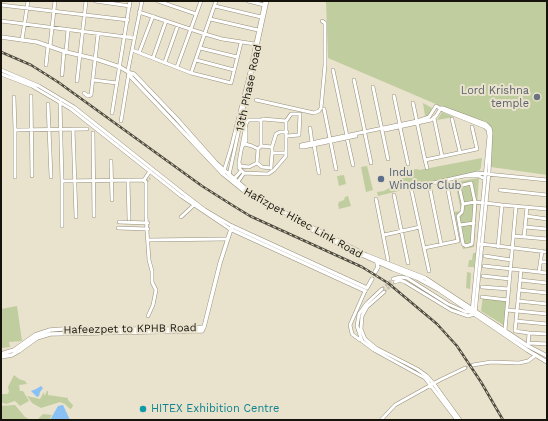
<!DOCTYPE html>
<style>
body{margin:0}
#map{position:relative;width:548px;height:421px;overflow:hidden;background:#e9e2cd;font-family:"Work Sans",sans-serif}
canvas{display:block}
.frame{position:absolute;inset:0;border:2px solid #15130c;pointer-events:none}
</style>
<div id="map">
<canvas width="548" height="421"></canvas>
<div class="frame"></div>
</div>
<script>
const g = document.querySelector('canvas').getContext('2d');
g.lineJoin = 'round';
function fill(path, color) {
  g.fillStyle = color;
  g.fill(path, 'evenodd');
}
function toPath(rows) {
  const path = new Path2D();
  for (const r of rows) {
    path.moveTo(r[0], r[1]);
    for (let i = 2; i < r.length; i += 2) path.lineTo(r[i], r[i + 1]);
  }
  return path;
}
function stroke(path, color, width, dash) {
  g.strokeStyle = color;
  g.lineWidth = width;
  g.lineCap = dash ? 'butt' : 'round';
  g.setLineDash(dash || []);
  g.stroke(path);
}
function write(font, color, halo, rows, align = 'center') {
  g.font = font + ' "Work Sans",sans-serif';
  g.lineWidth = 4;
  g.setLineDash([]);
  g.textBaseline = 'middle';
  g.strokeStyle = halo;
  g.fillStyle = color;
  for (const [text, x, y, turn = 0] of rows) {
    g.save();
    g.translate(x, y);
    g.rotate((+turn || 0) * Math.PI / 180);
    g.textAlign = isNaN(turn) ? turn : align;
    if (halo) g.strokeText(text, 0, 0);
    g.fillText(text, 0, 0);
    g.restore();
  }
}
fill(toPath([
 [326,1,547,1,547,175,491,167,492,128,328,58],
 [423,103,432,108,430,113,427,116,425,116],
 [442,112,454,117,437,120],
 [482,158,481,167,480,170,476,172,378,196,377,192,384,191,399,182,402,179,403,171,417,169,419,170],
 [367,166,373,190,366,192,361,167],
 [344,175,346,184,339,186,337,176],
 [479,178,474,247,463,249,454,212,461,211,455,182],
 [348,196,351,206,339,209,338,204,339,202,344,200,345,197],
 [473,253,476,253,474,267,468,267,469,260,472,260],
 [467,272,471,273,470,289,466,288],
 [483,296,507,298,505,326,481,311],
 [17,306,22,341,9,342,10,347,1,348,1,309],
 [14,375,19,379,25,381,27,384,19,385,20,391,23,391,29,401,20,406,15,401,6,404,1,402,1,396,2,394,7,394,9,392,8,387],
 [47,391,48,391,48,395,68,398,68,400,73,405,72,408,70,409,65,404,60,402,41,408,32,403,27,396,40,399,44,392,44,395,45,395],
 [15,405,25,417,31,420,1,420,1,406],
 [43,414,52,415,49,420,37,420]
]), '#c0cd9f');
fill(toPath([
 [41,386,43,388,40,392,39,396,37,397,31,391,36,389],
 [63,405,70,420,50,420,58,406]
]), '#89c1f5');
stroke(toPath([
 [146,182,150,178],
 [382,289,393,279],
 [384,292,395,282],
 [465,368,473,364]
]), '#c9c3b0', 3, [3, 1.5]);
const minor = toPath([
 [95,1,130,6],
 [158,1,196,14],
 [248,1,264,5],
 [1,5,128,20],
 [215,6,261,17],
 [139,12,205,34,222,39,255,44],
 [210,19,258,30],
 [1,21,134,38],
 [22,40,28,1],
 [50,46,55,1],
 [200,48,237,57],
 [132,50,191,73,231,83,241,43],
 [66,52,68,30],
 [139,53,153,16],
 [153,58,166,21],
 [196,60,234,70],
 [165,62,178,25],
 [46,65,48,46],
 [177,67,201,1],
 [1,70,39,86,74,107,184,194,205,210,232,226],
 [128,70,142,1],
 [333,70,347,136],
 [191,73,216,1],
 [1,74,32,86,71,109,181,196,230,229],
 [62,75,64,51],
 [93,80,117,83],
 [354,80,365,132],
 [77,81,86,1],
 [373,87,388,159],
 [84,93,88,96,91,95,98,34],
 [31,96,32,176],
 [394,96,400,125],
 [14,97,15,130,87,129],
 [256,100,314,113,319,111,321,108,325,65,325,23,322,21],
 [60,102,62,181,143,180,146,182,146,217,149,260,152,271,152,282,156,290,153,305,148,316],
 [413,103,425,160,477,149,472,127],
 [48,104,51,177],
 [441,108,443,108,470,118,486,124,490,128],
 [324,109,336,169],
 [112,113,130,1],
 [434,118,442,156],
 [263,119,286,121,286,156,274,170,268,174,244,173,239,168,239,162,246,124,248,120,261,120,263,119],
 [452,119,460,152],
 [121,121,129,72],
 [286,121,291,114,300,114,299,135,287,136],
 [400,127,408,164],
 [310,128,312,143],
 [73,129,76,217],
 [385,130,431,120,436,116,441,108],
 [93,133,94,216],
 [365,134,371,163],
 [347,138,353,165],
 [245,144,252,146,258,149],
 [301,145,417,121,429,117,436,106,443,110,485,127,488,130,490,128,491,132,489,173,475,314,468,316,451,310,405,282,400,280,395,282],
 [301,145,301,147,304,147,356,136],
 [314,145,319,173],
 [261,146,272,147,272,153,286,153],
 [242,147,246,141,246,128],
 [272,147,276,134,280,132,287,132],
 [425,160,427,168],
 [111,161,112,200],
 [257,163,258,149,261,146,261,120],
 [257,163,262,167,271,168,272,153],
 [240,164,240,166,249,167,257,163],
 [223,174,231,148,249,76,265,1],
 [229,175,267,1],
 [463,176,479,176,485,179],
 [15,177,15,130],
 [128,180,129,219],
 [144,180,150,171],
 [233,180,241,171],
 [237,183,244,173],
 [429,184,441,244],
 [500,190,547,195],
 [394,195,408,263],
 [376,199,388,260],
 [486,203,502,205],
 [463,204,475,202,471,183,459,186,463,204,462,212,458,216,463,244,466,246,472,244,475,202,483,203],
 [526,216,547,219],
 [181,217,194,205],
 [119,222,148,223],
 [460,225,474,223],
 [62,226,62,181],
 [525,227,547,229],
 [118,228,148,229],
 [384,235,420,227],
 [513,236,547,239],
 [524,237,527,207],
 [148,240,227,239],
 [481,244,547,252],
 [498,247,502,205,547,209],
 [424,248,458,241,446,180],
 [485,256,511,260],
 [541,262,547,262],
 [484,266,521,270],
 [429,271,411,188,477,173,547,180],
 [539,272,542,251],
 [483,276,510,279],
 [393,279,400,277,407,278,448,304,466,312,472,312,489,136,488,130],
 [520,280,547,283],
 [482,287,509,289],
 [382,289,367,303,359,314,357,326,362,341,374,350,425,378,457,420],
 [519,290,547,293],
 [384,292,367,307,362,316,361,329,365,339,376,348,417,369,427,376,434,384,460,420],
 [482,297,508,300],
 [518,301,547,304],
 [507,310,547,314],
 [516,321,547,324],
 [505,330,516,206],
 [529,333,515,331,521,270,547,273],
 [360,340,352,334,350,325,365,291],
 [529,343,547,344],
 [528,346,529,333,547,334],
 [473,365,491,362,519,363,528,361,536,355],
 [381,420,395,405,440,380,465,368]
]);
const major = toPath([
 [1,37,37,42,66,52,96,59,120,67,130,73,134,74,177,119,216,163,246,189,261,199,298,220,366,255,425,278,528,346,547,356],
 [130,73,131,77,223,174,244,191,279,212],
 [230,229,365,291],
 [312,230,357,253],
 [362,255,393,269,417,278,439,290,527,350,547,362],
 [375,272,378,267,377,263],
 [204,327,220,263,232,226,367,288,372,279],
 [1,354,14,350,35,335,50,330,63,329,184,329,204,327],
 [1,357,12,355,19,351,37,338,50,334,196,331,202,331,204,327]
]);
stroke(minor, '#96907c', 4);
stroke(major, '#96907c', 4.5);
stroke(minor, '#fff', 3);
stroke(major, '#fff', 3.5);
const rail = toPath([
 [1,52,31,65,58,82,202,186,232,205,250,216,362,267,388,283,437,324,457,346,481,382,503,420]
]);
stroke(rail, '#4d4a3f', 2.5);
stroke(rail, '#e9e2cd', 1, [3]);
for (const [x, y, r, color] of [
 [537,97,4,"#6b7280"],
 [381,179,4,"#5c6f8a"],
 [143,409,4,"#0f9aa8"]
]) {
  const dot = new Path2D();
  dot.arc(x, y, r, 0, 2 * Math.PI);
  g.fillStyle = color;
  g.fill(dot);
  stroke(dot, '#e9e2cd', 1.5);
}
write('11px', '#15130c', '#e9e2cd', [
 ["13th Phase Road",249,88,-78],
 ["Hafizpet Hitec Link Road",303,223,29],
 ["Hafeezpet to KPHB Road",130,329,-1]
]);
write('11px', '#5b616d', '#e9e2cd', [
 ["Lord Krishna",529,91],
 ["temple",529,104]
], 'right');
write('11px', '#4e5e75', '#e9e2cd', [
 ["Indu",389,173],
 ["Windsor Club",389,186]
], 'left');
write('11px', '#0d838f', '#e9e2cd', [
 ["HITEX Exhibition Centre",151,409]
], 'left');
</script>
